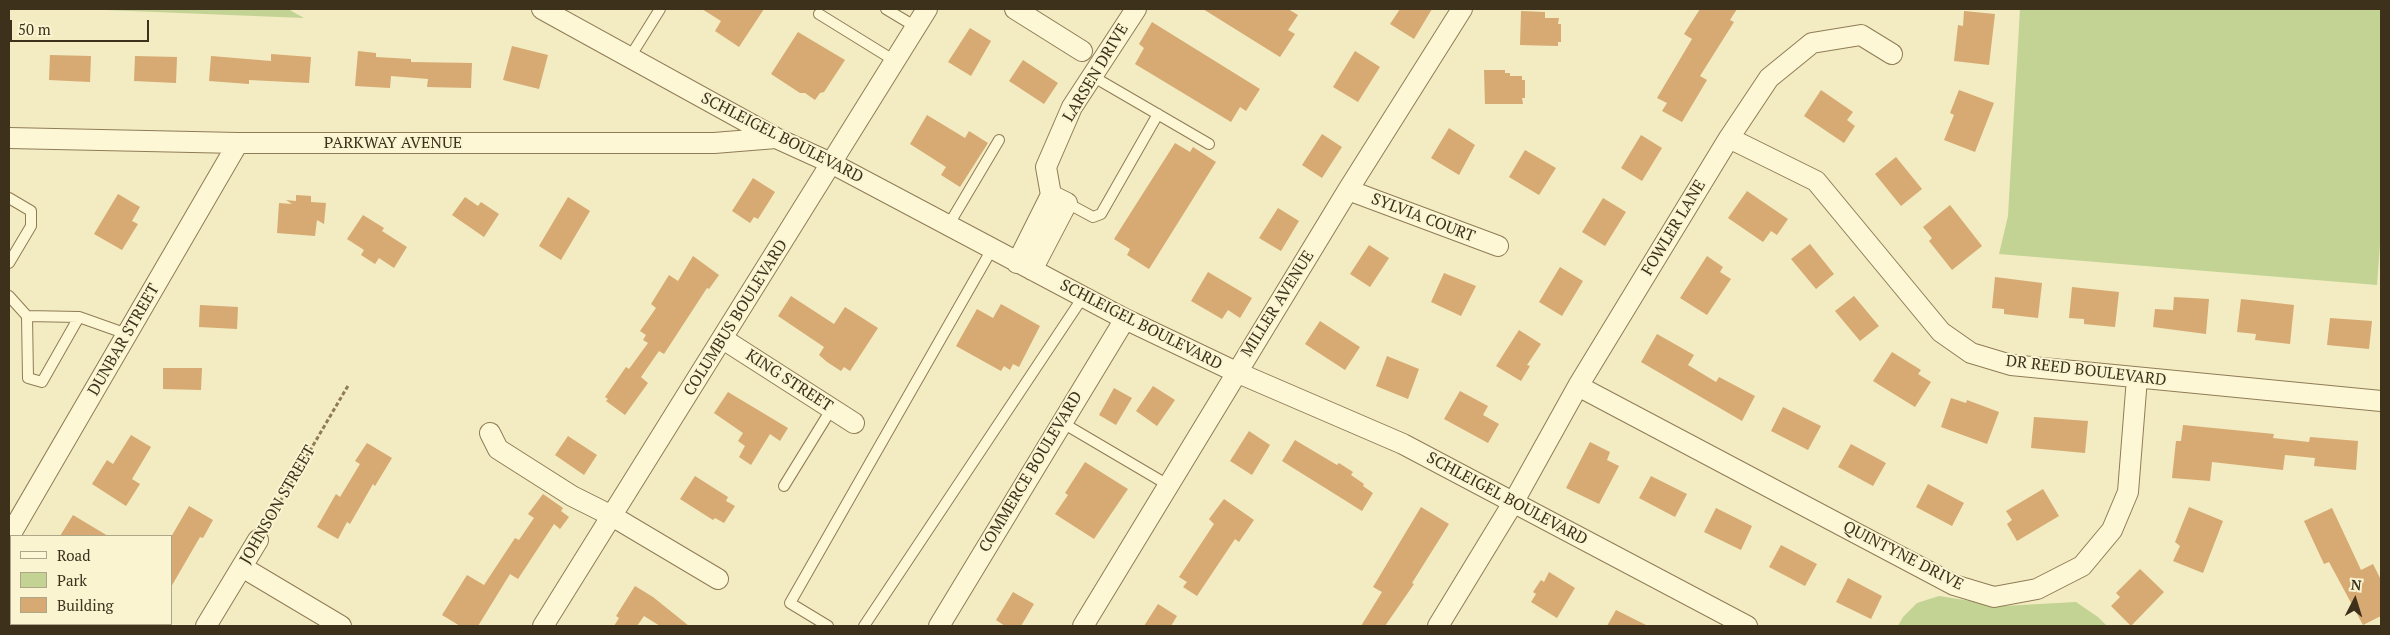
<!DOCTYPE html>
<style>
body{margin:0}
#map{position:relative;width:2390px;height:635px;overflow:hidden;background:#f3ebc1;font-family:"PT Serif",serif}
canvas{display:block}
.frame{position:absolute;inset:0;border:10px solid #3d311c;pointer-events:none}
.legend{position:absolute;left:10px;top:535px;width:162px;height:90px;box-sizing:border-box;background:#faf4d1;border:1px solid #aea689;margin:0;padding:6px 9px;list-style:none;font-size:15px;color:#3d311c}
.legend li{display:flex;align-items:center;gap:10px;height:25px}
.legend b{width:25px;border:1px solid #aea689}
.north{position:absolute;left:2330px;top:575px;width:50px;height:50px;-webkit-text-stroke:4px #faf4d1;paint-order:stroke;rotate:5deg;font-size:14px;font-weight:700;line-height:20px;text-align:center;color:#3d311c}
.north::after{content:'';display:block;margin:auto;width:18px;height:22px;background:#3d311c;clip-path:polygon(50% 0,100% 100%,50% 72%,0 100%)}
.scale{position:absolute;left:10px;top:20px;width:139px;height:22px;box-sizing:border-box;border:2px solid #3d311c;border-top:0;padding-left:6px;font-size:15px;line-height:18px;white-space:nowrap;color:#3d311c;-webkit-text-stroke:4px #faf4d1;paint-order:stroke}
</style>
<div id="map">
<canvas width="2390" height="635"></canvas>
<div class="frame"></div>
<ul class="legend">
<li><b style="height:6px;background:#fdf7d5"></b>Road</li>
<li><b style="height:14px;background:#c2d393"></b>Park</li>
<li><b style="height:14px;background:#d6aa72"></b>Building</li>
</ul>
<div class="north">N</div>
<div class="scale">50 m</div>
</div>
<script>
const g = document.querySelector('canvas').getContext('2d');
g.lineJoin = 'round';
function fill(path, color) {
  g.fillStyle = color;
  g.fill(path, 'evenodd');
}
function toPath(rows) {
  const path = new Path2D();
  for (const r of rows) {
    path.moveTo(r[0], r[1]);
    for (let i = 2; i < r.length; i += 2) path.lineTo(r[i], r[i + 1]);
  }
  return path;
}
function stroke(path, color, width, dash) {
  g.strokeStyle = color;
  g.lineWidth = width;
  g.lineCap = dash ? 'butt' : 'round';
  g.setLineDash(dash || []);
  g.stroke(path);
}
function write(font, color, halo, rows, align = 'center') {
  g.font = font + ' "PT Serif",serif';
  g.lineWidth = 4;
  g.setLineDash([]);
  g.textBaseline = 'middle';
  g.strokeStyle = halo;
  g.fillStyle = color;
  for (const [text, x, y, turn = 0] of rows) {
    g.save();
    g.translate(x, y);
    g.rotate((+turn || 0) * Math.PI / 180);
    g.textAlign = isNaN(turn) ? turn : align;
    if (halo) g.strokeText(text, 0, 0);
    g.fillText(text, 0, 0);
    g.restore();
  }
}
fill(toPath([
 [81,9,288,9,304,18],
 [2020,9,2381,9,2381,231,2377,285,1999,254,2008,216],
 [1939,596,2003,606,2076,602,2098,617,2107,626,1898,626,1903,617,1917,603]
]), '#c2d393');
fill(toPath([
 [702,9,764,9,739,47,715,31,721,21],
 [1203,9,1288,9,1298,15,1288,30,1295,34,1280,57],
 [1400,9,1432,9,1414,39,1390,24],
 [1700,9,1737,9,1730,20,1734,22,1700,76,1707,80,1682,122,1662,111,1667,103,1657,98,1692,39,1684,34],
 [1521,11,1545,12,1545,18,1559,18,1558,24,1561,24,1561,42,1558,42,1558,46,1520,45],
 [1964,11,1995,14,1989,65,1954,61,1958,25,1963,26],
 [1152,22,1260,89,1246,111,1240,107,1231,122,1135,64,1144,48,1139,44],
 [970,28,991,41,971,76,948,62],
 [798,32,845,60,824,92,820,93,815,100,805,93,800,93,771,74],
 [512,46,548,55,539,89,503,80],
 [358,51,376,53,376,57,411,59,411,62,472,63,471,88,427,87,428,79,391,76,390,88,355,86],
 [1355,51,1380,67,1358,102,1333,87],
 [271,54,311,57,309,83,249,80,249,84,209,81,211,56,271,61],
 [50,55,91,56,90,82,49,80],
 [135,56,177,57,176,83,134,81],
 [1023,60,1058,83,1044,104,1009,81],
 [1484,70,1505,70,1505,73,1510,73,1510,76,1522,76,1522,80,1525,80,1525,98,1522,98,1523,104,1485,104],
 [1821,90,1853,112,1847,120,1855,126,1844,143,1804,116],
 [1959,90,1994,103,1975,152,1944,140,1954,115,1950,113],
 [927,115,965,138,969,131,988,143,960,187,941,175,946,167,910,144],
 [1449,128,1475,145,1459,175,1431,158],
 [1322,134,1342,147,1322,178,1302,165],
 [1641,135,1662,148,1642,181,1621,168],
 [1175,143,1190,152,1193,147,1216,162,1149,269,1127,255,1130,249,1114,239],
 [1525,150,1556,168,1539,195,1509,177],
 [1896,157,1922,189,1901,206,1875,174],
 [753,178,775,192,758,219,754,217,750,223,732,211],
 [1747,191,1788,219,1777,235,1771,231,1763,242,1728,218],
 [118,194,140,207,132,221,138,224,122,250,94,234],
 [296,195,311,196,311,202,326,203,324,224,317,220,315,236,277,233,279,203,292,204,286,200,296,201],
 [465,197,478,206,481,202,499,214,484,237,452,215],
 [568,197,590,211,561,260,539,246],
 [1603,198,1626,212,1605,246,1582,232],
 [1950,205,1982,246,1952,270,1929,241,1932,238,1923,227],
 [1278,208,1299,221,1281,251,1259,238],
 [363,215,384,228,382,231,407,247,394,268,379,258,375,264,361,255,364,250,347,239],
 [1810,244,1834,274,1816,289,1791,259],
 [1369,245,1389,258,1370,287,1350,274],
 [693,256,719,275,709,289,707,288,664,354,659,351,641,377,648,383,625,415,606,401,608,399,605,397,626,367,629,369,648,343,643,340,646,335,640,331,656,308,651,304,669,275,678,281],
 [1707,256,1723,267,1720,272,1731,279,1707,315,1680,298],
 [1560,267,1583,281,1562,316,1539,302],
 [1208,272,1252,298,1240,318,1228,310,1222,319,1191,301],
 [1444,273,1476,286,1461,316,1431,302],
 [1995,277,2042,283,2038,318,2004,314,2004,309,1992,308],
 [2072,287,2119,292,2115,327,2084,324,2084,319,2069,318],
 [791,296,834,324,845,307,878,328,850,371,844,367,841,371,827,362,819,355,824,347,778,316],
 [1854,296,1879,326,1860,341,1835,311],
 [2174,297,2209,299,2206,334,2153,327,2155,309,2173,310],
 [2241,299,2294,305,2290,344,2255,340,2256,334,2237,332],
 [1001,304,1040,326,1019,367,1013,364,1010,370,1004,366,1001,371,956,346,977,309,993,318],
 [200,305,238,307,237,329,199,327],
 [2330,318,2372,321,2369,349,2327,345],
 [1320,321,1360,347,1345,370,1305,344],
 [1519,330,1541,344,1527,365,1530,366,1521,381,1496,366],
 [1657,334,1694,355,1688,365,1716,382,1719,377,1755,396,1742,421,1641,362],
 [1892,352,1921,370,1918,374,1931,382,1915,407,1873,381],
 [1387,356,1419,369,1408,399,1376,386],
 [163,368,202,368,201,390,163,389],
 [1153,386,1175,400,1157,426,1136,411],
 [1114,388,1132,398,1116,425,1099,415],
 [1460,391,1488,406,1483,415,1499,424,1488,443,1444,419],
 [728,392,788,428,780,441,770,434,751,465,739,457,745,446,738,441,743,433,714,413],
 [1951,398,1966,403,1967,400,1999,412,1987,444,1941,427],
 [1783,407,1821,426,1808,450,1771,431],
 [2034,417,2088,421,2085,453,2031,448],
 [2183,425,2274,434,2273,438,2309,442,2310,437,2358,441,2356,470,2314,466,2315,458,2285,455,2283,470,2212,462,2210,481,2172,478,2176,441,2181,441],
 [1249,431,1270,445,1252,475,1230,461],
 [131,435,151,447,132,479,140,484,126,506,92,484,107,460,113,464],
 [568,436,597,455,584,475,555,455],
 [1295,440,1337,465,1339,463,1353,472,1351,475,1364,484,1363,486,1373,493,1362,511,1282,461],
 [1590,442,1610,452,1607,460,1619,466,1599,504,1566,488],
 [367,443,392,458,375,486,373,484,350,524,347,522,338,539,317,527,336,494,340,497,360,464,355,461],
 [1851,444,1886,463,1873,486,1838,467],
 [1085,462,1128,489,1094,539,1055,514,1068,495,1065,493],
 [695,476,728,497,726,501,735,506,724,523,715,518,713,520,680,499],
 [1651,476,1687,494,1675,517,1639,498],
 [1928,484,1964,503,1952,526,1916,507],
 [2043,489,2059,516,2017,541,2007,524,2012,520,2006,511],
 [543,494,563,508,561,511,569,517,560,529,554,524,518,579,510,574,478,626,460,626,442,615,467,575,484,585,515,538,519,540,534,518,528,514],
 [1224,499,1254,520,1239,542,1235,539,1197,596,1183,587,1187,582,1179,577,1214,524,1209,519],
 [189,506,213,520,203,538,200,537,171,587,171,537],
 [1421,507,1449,524,1412,583,1414,584,1385,626,1361,626,1382,592,1373,587],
 [2189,507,2223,521,2203,573,2173,561,2180,546,2175,542],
 [1716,508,1752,526,1741,550,1704,532],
 [2332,508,2361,570,2373,564,2381,580,2381,616,2363,625,2329,562,2324,564,2304,521],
 [73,515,108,536,60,536],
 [1781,545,1817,564,1805,586,1769,567],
 [2140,569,2164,592,2131,626,2111,606,2120,597,2116,593],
 [1549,572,1575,588,1557,618,1531,602,1536,594,1533,592,1541,580,1544,582],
 [1848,578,1882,596,1871,619,1836,602],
 [635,586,653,597,689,626,660,626,644,616,637,626,614,626,619,618,616,616],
 [1013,592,1034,604,1021,626,1005,626,996,620],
 [1158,604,1177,616,1171,626,1144,626],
 [1616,610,1648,626,1607,626]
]), '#d6aa72');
const service = toPath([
 [886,9,916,27],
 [819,14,895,61],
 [630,57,660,9],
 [1092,76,1209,144],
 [9,198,31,211,31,226,9,263],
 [1067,203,1093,217,1101,214,1158,114],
 [948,226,999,140],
 [9,296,27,316,79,317,127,334],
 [27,316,28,378,42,382,79,317],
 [1061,422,1168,485],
 [784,486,832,408],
 [828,626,790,603,992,249],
 [864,626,1083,297]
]);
const minor = toPath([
 [542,9,776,138,831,163,1125,319,1236,372,1403,444,1747,626],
 [1015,9,1082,51],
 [9,138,238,143,714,143,776,138],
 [1729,138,1816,181,1941,332,1971,353,2011,365,2381,401],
 [1348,190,1498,246],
 [1017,263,1051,195,1046,167,1072,107,1136,9],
 [1032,270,1067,203,1051,195],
 [723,339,854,423],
 [1578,386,1954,585,1994,597,2037,589,2082,566,2112,530,2128,492,2137,378],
 [490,433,498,449,572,496,612,516,718,579],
 [9,537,238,143],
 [242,567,341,626],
 [206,626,258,540],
 [543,626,927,9],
 [939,626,1125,319],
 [1083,626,1348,190,1462,9],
 [1438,626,1513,503,1578,386,1729,138,1769,78,1812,43,1861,35,1892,54]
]);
stroke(service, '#8f7c56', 12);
stroke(minor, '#8f7c56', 22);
stroke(toPath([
 [267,524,349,384]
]), '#8f7c56', 3, [4, 2.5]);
stroke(service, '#fdf7d5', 10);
stroke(minor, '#fdf7d5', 20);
write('16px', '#3d311c', '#faf4d1', [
 ["LARSEN DRIVE",1096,73,-59],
 ["SCHLEIGEL BOULEVARD",782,138,27],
 ["PARKWAY AVENUE",393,143],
 ["SYLVIA COURT",1423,218,21],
 ["FOWLER LANE",1674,228,-59],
 ["MILLER AVENUE",1278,304,-58],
 ["COLUMBUS BOULEVARD",736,318,-58],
 ["SCHLEIGEL BOULEVARD",1141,325,27],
 ["DUNBAR STREET",124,340,-60],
 ["DR REED BOULEVARD",2086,371,7],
 ["KING STREET",789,381,33],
 ["COMMERCE BOULEVARD",1031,472,-59],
 ["SCHLEIGEL BOULEVARD",1507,499,28],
 ["JOHNSON STREET",278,505,-60],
 ["QUINTYNE DRIVE",1903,556,27]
]);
</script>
